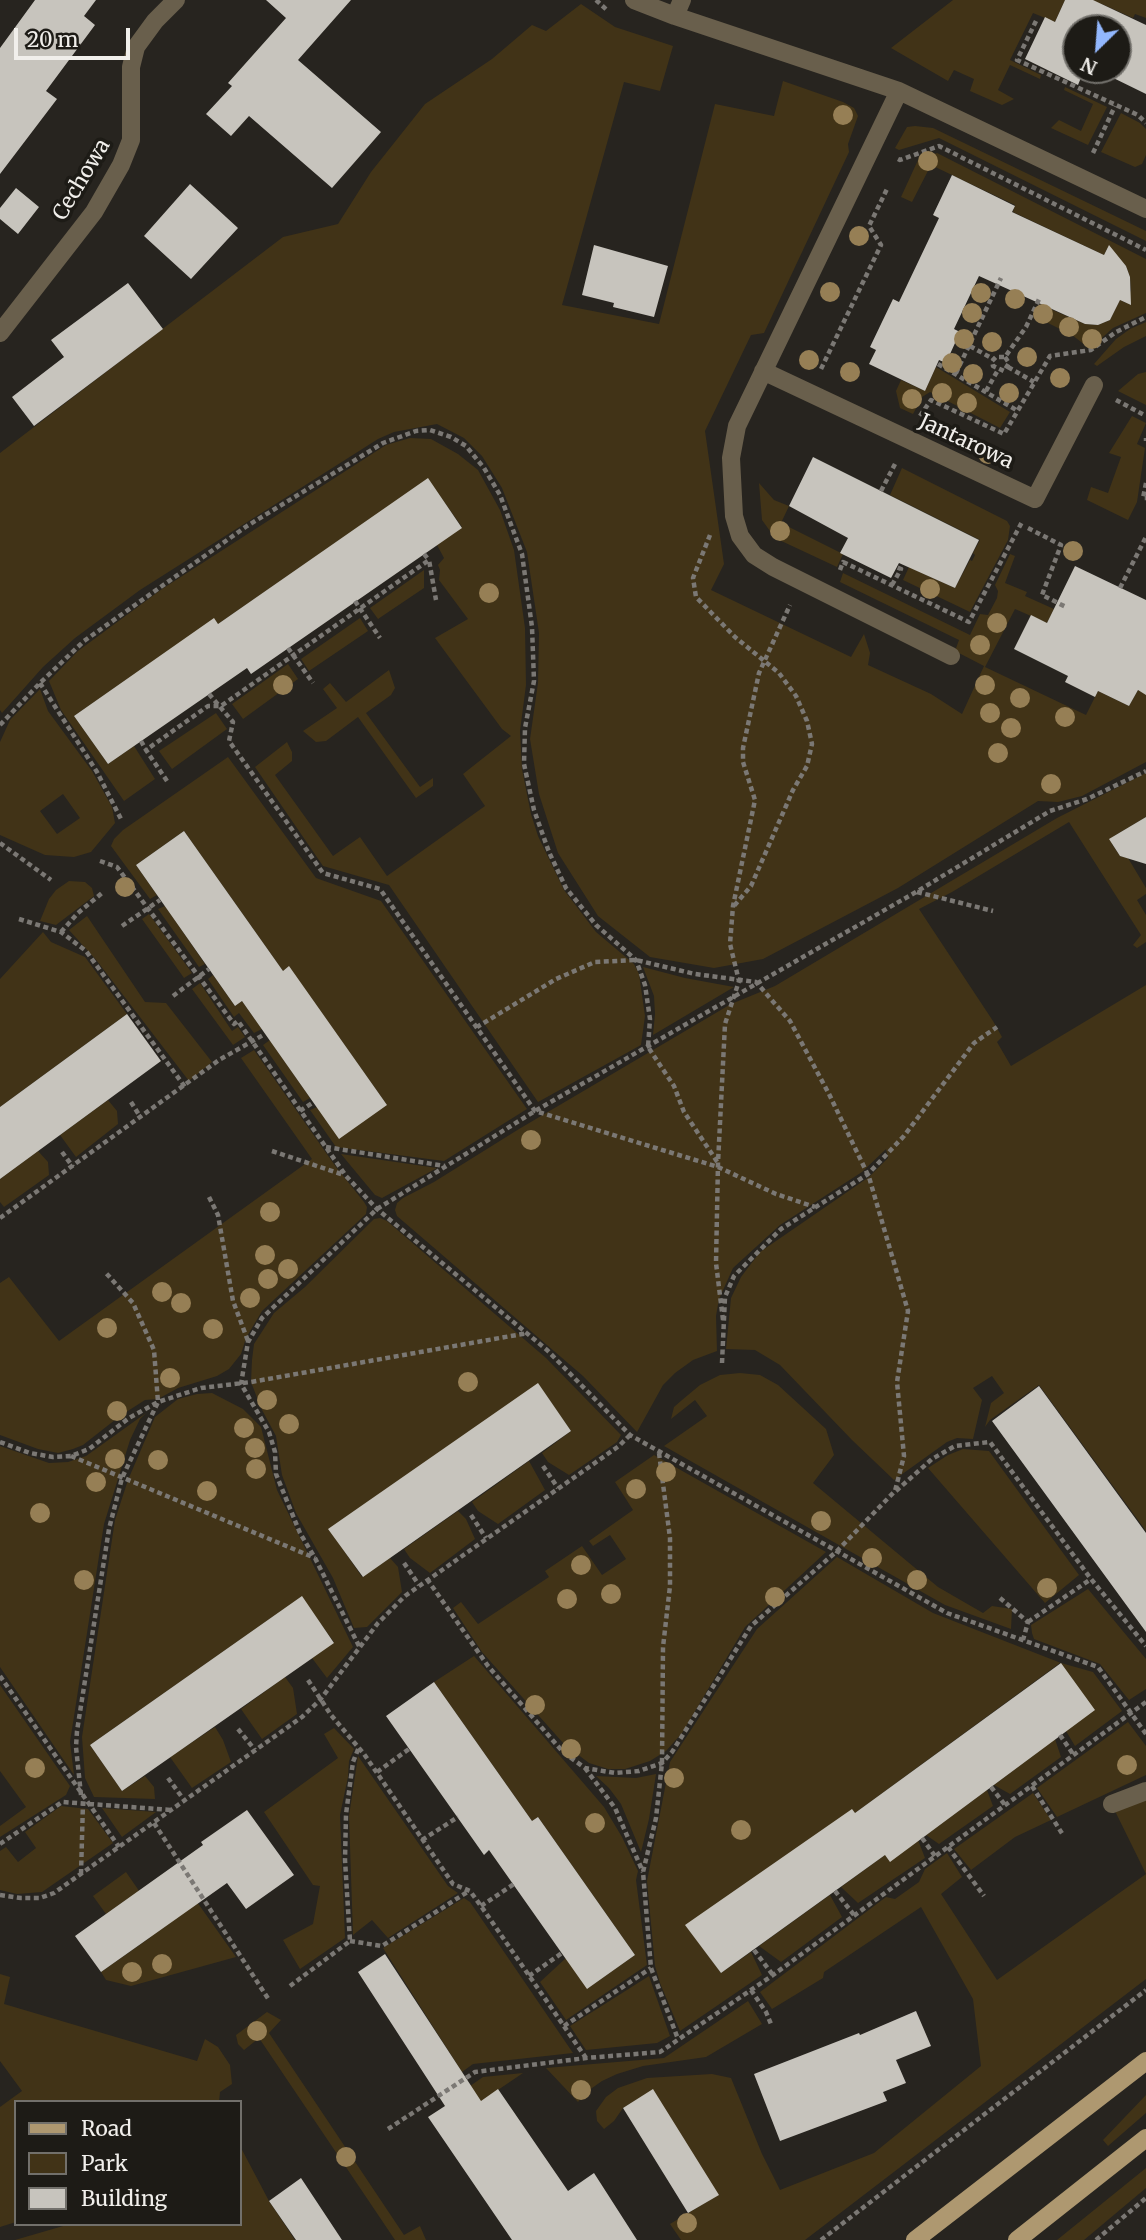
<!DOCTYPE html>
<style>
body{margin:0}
#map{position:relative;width:1146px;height:2240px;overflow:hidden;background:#27241f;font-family:Merriweather,serif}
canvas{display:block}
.legend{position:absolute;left:14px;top:2100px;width:228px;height:126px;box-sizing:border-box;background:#1d1b16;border:2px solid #72706b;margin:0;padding:9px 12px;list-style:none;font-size:21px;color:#f1efeb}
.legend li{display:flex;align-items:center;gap:14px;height:35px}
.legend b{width:35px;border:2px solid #72706b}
.north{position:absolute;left:1062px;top:14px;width:70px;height:70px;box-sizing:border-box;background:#1d1b16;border:2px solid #72706b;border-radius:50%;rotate:205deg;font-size:19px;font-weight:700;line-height:28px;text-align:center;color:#f1efeb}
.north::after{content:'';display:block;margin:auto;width:24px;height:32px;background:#92b7fd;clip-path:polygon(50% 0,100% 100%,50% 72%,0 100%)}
.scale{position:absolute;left:14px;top:28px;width:116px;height:32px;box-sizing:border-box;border:4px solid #f1efeb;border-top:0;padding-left:9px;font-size:21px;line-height:24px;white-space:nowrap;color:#f1efeb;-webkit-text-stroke:5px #1d1b16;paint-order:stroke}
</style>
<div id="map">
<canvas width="1146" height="2240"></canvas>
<ul class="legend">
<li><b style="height:9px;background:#ae9870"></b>Road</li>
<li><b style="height:19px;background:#413317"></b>Park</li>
<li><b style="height:19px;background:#c7c4bd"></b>Building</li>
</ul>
<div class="north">N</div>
<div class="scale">20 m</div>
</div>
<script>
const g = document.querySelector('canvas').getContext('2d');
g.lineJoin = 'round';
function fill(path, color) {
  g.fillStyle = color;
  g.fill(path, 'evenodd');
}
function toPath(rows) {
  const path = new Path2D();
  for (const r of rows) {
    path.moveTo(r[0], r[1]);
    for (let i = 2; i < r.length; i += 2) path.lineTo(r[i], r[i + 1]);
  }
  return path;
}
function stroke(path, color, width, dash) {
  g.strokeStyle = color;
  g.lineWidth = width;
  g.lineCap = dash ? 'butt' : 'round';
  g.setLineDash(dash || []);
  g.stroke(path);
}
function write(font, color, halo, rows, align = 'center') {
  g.font = font + ' Merriweather,serif';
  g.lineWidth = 7;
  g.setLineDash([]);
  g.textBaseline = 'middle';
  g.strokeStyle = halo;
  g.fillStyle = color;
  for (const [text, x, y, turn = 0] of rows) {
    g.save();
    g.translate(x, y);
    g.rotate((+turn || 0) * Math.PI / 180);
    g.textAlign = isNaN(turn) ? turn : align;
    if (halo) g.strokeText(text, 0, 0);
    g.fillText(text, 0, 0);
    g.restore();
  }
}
fill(toPath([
 [953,0,1065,0,1055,22,1033,13,1010,60,1041,75,1040,79,1010,65,998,90,1014,99,1002,105,970,91,974,79,954,70,948,81,891,48],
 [1081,0,1146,0,1146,18,1135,14,1133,18,1102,4],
 [581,4,615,27,673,46,660,91,624,82,562,305,659,324,715,104,774,116,783,81,843,102,854,108,858,116,848,144,849,152,764,333,751,335,705,431,724,564,711,590,851,657,864,634,870,653,868,665,931,694,962,714,984,666,955,651,959,640,840,582,843,573,970,635,980,614,988,615,997,598,998,591,995,585,1010,554,1015,556,1005,583,1027,592,1025,596,1054,609,1047,623,1015,609,985,667,1086,715,1098,691,1129,706,1138,690,1146,694,1146,762,1082,796,1058,802,1038,801,898,888,763,959,714,968,650,957,598,916,558,853,539,794,530,739,538,683,539,633,527,552,502,488,482,456,464,438,437,424,394,432,378,439,140,590,75,638,43,667,2,713,0,710,0,453,283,237,338,224,371,172,425,104,492,59,532,25,546,31],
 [1065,87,1107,107,1088,145,1051,128,1059,120,1081,131,1093,104,1064,90],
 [1121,113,1140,123,1146,129,1146,155,1142,164,1135,167,1101,152],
 [915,126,933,128,1146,231,1146,241,939,138,899,150,895,148,907,127],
 [937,153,1146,259,1146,313,1113,328,1094,345,1085,345,1072,335,1036,317,1041,305,1085,324,1098,325,1110,320,1120,300,1126,303,1131,290,1130,277,1126,266,1107,249,1104,255,1013,212,1015,205,931,165,912,202,901,197,918,160],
 [1146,322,1146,336,1124,347,1097,366,1094,364,1116,339,1130,329],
 [936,367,1010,412,1000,428,930,392,922,397,913,414,900,408,896,391,901,380,925,391],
 [1146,372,1146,405,1118,391,1138,374],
 [1132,416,1146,423,1137,444,1145,448,1137,502,1128,520,1087,500,1091,487,1108,493,1121,457,1109,453],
 [410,438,431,439,458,454,478,470,500,510,514,550,525,628,526,685,520,731,522,769,531,814,538,836,564,890,596,932,634,964,639,974,645,1016,641,1045,538,1102,389,885,323,866,255,767,287,742,292,752,292,761,275,775,333,856,360,837,387,876,485,806,463,774,511,736,502,729,435,638,468,619,439,580,440,570,438,565,444,558,437,545,462,527,428,479,218,624,214,619,74,716,108,764,134,746,155,779,124,801,61,710,49,681,78,651,162,589,386,445],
 [902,468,1007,521,1010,526,1008,540,970,612,903,580,909,567,955,588,970,560,972,561,975,555,973,553,980,540,890,495],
 [759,483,774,500,789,506,781,523,843,554,837,567,775,538,762,520],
 [424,570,424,588,378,619,370,608],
 [360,618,368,631,309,671,301,659],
 [288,664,298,679,243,719,232,704],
 [389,670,395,688,391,695,366,713,420,787,433,778,433,786,416,798,358,717,326,741,316,742,303,731,337,708,323,689,330,683,346,702],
 [40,689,48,711,92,771,112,807,115,823,91,852,74,857,45,855,0,835,0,742,10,720],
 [63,794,80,818,57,834,40,811],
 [216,713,227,729,172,769,159,751],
 [228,757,316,878,381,901,527,1109,444,1161,336,1147,310,1110,317,1107,387,1105,289,967,283,971,184,831,136,865,157,895,150,899,111,846,114,839,123,830],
 [1146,773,1146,817,1114,836,1112,844,1120,856,1128,858,1146,888,1146,894,1137,900,1146,915,1146,942,1137,948,1133,945,1141,935,1069,822,952,892,919,909,993,1021,1002,1037,997,1042,1011,1066,1146,985,1146,1531,1039,1385,990,1420,985,1427,991,1403,1004,1393,992,1376,973,1388,982,1400,973,1439,957,1438,947,1442,894,1480,852,1440,780,1365,755,1350,726,1349,731,1298,741,1277,760,1252,869,1177,888,1158,886,1149,862,1172,780,1225,733,1268,719,1299,716,1316,717,1351,693,1360,675,1373,663,1385,637,1432,583,1376,397,1216,395,1210,397,1203,403,1198,434,1182,519,1129,731,1004,775,986,1057,818],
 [69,881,85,882,92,888,94,896,56,925,40,921,49,899,56,890],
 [165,906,205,964,199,967,158,909],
 [149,914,192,973,184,978,142,919],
 [87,916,145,1002,166,1003,212,1062,189,1081,97,961,69,930],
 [43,932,51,942,85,957,127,1014,0,1107,0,979],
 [643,967,685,978,734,987,653,1035,655,1014,654,996],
 [213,975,235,1006,242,1001,262,1029,254,1033,239,1013,234,1017,208,979],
 [200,983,232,1031,238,1027,245,1037,233,1045,192,989],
 [270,1040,310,1098,303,1102,263,1045],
 [254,1050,336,1167,364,1202,367,1207,366,1214,262,1311,246,1338,241,1354,229,1369,217,1376,178,1388,158,1399,145,1400,120,1416,83,1445,73,1449,58,1453,38,1449,0,1435,0,1283,9,1277,59,1341,312,1159,241,1058],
 [108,1100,117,1111,118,1124,76,1157,60,1135],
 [38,1151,48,1162,49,1175,4,1207,0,1202,0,1179],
 [341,1154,437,1168,382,1198,375,1195],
 [380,1218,387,1221,546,1358,621,1435,617,1442,569,1475,548,1462,542,1453,571,1431,538,1384,329,1529,362,1577,390,1558,398,1567,402,1592,367,1627,354,1628,333,1578,296,1513,282,1475,276,1436,261,1408,251,1382,252,1360,254,1344,274,1313,305,1287,374,1219],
 [740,1373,760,1375,778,1385,826,1429,834,1455,813,1483,938,1587,983,1613,992,1606,1012,1609,1011,1629,945,1605,664,1446,707,1416,695,1400,671,1419,674,1407,682,1400,700,1385,720,1375],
 [212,1393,243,1409,261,1427,277,1490,353,1647,327,1678,312,1658,334,1642,301,1597,90,1745,122,1791,145,1776,154,1787,155,1799,94,1797,85,1778,82,1737,115,1520,128,1480,155,1417,178,1399,197,1394],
 [146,1413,140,1419,130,1440,104,1524,70,1742,74,1775,0,1667,0,1446,49,1463,68,1462,86,1456],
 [963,1449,989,1451,1079,1575,1045,1603,928,1468,948,1455],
 [654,1455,826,1552,745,1627,682,1733,666,1751,650,1761,625,1769,608,1769,589,1763,564,1744,482,1652,453,1608,461,1602,478,1624,549,1577,545,1571,582,1546,602,1575,626,1559,610,1535,593,1546,589,1541,633,1510,615,1482],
 [529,1461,545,1490,498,1524,478,1511,472,1502],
 [458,1511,466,1519,475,1539,430,1573,410,1558,404,1549],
 [837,1557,933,1613,1061,1663,1093,1672,1122,1711,1075,1746,1066,1731,1060,1663,855,1813,686,1925,721,1973,751,1952,762,1975,680,2031,660,1983,655,1966,647,1881,670,1762,757,1629],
 [1088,1589,1146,1659,1146,1689,1129,1700,1100,1664,1034,1639,1032,1633,1031,1625],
 [474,1656,604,1807,622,1837,638,1871,636,1880,647,1965,566,2020,540,1982,566,1958,588,1988,635,1955,538,1817,532,1821,434,1682],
 [285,1677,293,1688,297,1714,262,1739,241,1709],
 [0,1685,70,1786,66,1795,0,1837,0,1826,26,1807,0,1771],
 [1128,1722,1146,1746,1146,1775,1057,1817,1037,1788],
 [215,1727,223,1740,231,1762,192,1788,170,1757],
 [334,1728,354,1749,349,1761,348,1777,340,1815,345,1938,300,1969,283,1940,313,1924,320,1886,313,1885,264,1812,338,1758,324,1734],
 [1055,1739,1061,1757,1010,1794,994,1785],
 [358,1756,448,1886,458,1893,388,1938,372,1920,353,1935,349,1816],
 [656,1774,649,1819,641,1852,621,1804,609,1788,596,1776,636,1778],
 [987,1790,993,1806,939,1844,926,1835],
 [1033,1793,1051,1820,1015,1837,971,1870,954,1849],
 [1146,1799,1146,1979,805,2240,681,2240,670,2224,718,2195,653,2090,623,2108,614,2121,604,2129,597,2121,596,2111,606,2097,618,2088,647,2078,712,2074,731,2078,762,2154,780,2190,874,2153,981,2066,973,1999,921,1907,824,1972,823,1978,772,2009,760,1992,886,1897,895,1899,919,1882,925,1869,947,1853,962,1877,941,1894,997,1980,1146,1874,1115,1811],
 [61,1806,88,1809,113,1843,42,1892,17,1894,0,1890,0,1851,6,1847,18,1862,36,1848,25,1832],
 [102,1808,156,1812,122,1837],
 [918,1840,925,1858,858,1903,841,1887,885,1855],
 [126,1872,144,1898,126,1900,106,1914,93,1896],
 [830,1895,842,1917,781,1962,759,1946],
 [464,1898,470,1902,573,2053,473,2064,462,2072,383,1948],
 [197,1902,236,1957,131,1986,106,1980,101,1972,151,1937,150,1934,163,1928],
 [0,1974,10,1977,4,2004,197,2061,205,2039,218,2047,230,2065,232,2084,220,2092,219,2102,16,2102,16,2222,0,2227,0,2107,22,2091,0,2061],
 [649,1976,670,2036,657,2043,586,2050,570,2026],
 [748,2001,762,2024,706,2057,643,2066,617,2074,602,2081,585,2093,578,2102,546,2068,664,2058],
 [267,2012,281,2020,269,2033,404,2235,420,2226,426,2240,395,2240,259,2038,244,2050,238,2044,236,2035],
 [523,2073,467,2111,457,2095,483,2077],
 [1146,2095,1146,2113,1108,2146,1103,2140],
 [240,2146,269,2201,295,2240,15,2240,70,2224,240,2224],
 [1146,2168,1146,2188,1084,2240,1057,2240]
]), '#413317');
fill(toPath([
 [35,0,96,0,84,16,95,25,46,91,57,99,0,174,0,48],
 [266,0,351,0,298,60,381,132,332,188,249,116,231,136,206,114,232,86,228,83,286,18],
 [1065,0,1093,0,1146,25,1146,94,1097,70,1118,70,1118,28,1076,28,1076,70,1084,70,1078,85,1025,59,1045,17,1055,22],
 [952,175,1015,206,1012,212,1104,255,1109,245,1126,266,1130,277,1131,305,1120,300,1110,320,1098,325,1085,324,979,276,954,329,960,332,946,363,939,360,925,391,869,364,876,350,870,347,893,299,899,302,939,218,933,215],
 [190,184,238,228,191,279,144,236],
 [16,188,39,207,18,234,0,219,0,208],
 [594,245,668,266,654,317,613,307,614,303,582,295],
 [128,283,163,329,34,426,12,397,64,357,51,340],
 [813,457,979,540,955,588,899,563,891,578,840,553,848,538,789,506],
 [428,478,462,528,251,674,247,668,108,764,74,716,214,618,218,624],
 [1075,566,1146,600,1146,695,1138,690,1129,706,1098,691,1095,697,1065,682,1068,676,1014,649,1031,615,1047,623],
 [1146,817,1146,864,1120,856,1109,839],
 [184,831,283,971,289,966,387,1105,339,1139,242,1001,235,1006,136,865],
 [127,1014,161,1061,0,1179,0,1107],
 [538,1383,571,1431,363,1577,328,1529],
 [1039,1386,1146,1533,1146,1632,992,1421],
 [302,1596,334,1643,122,1791,90,1745],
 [1061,1663,1095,1710,890,1862,885,1855,721,1973,685,1925,852,1809,855,1813],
 [434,1682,532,1821,538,1817,635,1955,587,1989,489,1850,484,1855,386,1716],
 [247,1810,294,1875,246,1909,227,1883,101,1972,75,1936,203,1845,201,1842],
 [385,1954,481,2101,498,2089,568,2191,594,2173,637,2240,512,2240,428,2117,445,2106,358,1972],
 [916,2011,931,2046,896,2060,906,2083,883,2092,887,2101,780,2141,754,2074,859,2033,860,2035],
 [653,2089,719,2195,688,2213,623,2108],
 [301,2178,342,2240,296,2240,269,2201]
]), '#c7c4bd');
stroke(toPath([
 [596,0,608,11],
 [1036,21,1017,60,1138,115,1146,123],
 [1093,153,1115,106],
 [898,159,900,160,939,146,1146,250],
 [970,346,993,359],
 [1005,357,1009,363,1004,371,993,366,992,361,996,357,1005,357,1026,327,1040,297],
 [938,364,1018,411],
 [1008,367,1034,382],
 [821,369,881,245,869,226,887,189],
 [956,373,1001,278],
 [986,391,998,370],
 [1116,400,1146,416],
 [920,416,931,400,1004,434,1050,356,1091,350,1116,332,1146,317],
 [1146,438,1146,441],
 [1146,483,1143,498,1146,498],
 [881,491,896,462],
 [1028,528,1061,545,1042,595,1066,607],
 [710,535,693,578,696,597,735,637,779,673,796,696,807,721,812,744,807,766,793,790,751,886,734,906],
 [424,554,429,560],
 [840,570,843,562,969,622,1022,522],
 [892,585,901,569,896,567],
 [1120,588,1146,537],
 [355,601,380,638],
 [288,648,313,683],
 [40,683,97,772,122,821],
 [209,694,233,722,229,741,323,873,380,889,535,1111,718,1167,776,1194,815,1207],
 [0,725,40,683,84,641,247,526,383,443,416,431,430,430,451,437,466,446,484,468,500,495,522,554,532,627,534,681,525,728,524,764,534,810,549,852,566,888,596,925,636,960,645,985,650,1019,648,1047,674,1086,684,1112,718,1163],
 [141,741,146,750],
 [167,781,146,750,208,706,221,706,429,560,436,600],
 [0,843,51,880],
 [100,861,117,867,234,1024,238,1021,346,1176,377,1209,547,1350,630,1435,947,1613,1098,1667,1146,1734],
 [917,892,993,911],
 [19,919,61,932,86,951,185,1087],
 [122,926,160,900],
 [61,932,78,913,102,893],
 [173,996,209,969],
 [131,1102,141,1118],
 [300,1111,312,1103],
 [326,1147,445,1166],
 [272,1151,344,1175],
 [62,1152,73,1167],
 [209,1197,218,1215,233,1301,248,1341],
 [0,1218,219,1060,265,1034],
 [723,1320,716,1263,718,1163,725,1024,739,981,730,944,733,906,755,800,743,762,743,748,759,673,790,605],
 [722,1363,725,1297,734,1276,781,1229,868,1174,904,1136,974,1043,997,1027],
 [0,1442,30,1453,53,1457,71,1456,89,1449,129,1418,158,1402,154,1350,133,1303,106,1273],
 [659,1453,670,1538,670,1586,663,1647,662,1763,656,1818,643,1872,651,1968,678,2039],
 [71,1456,315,1558],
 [543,1466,558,1488],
 [896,1491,932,1459,955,1446,990,1442,1091,1579,1146,1646],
 [471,1515,486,1538],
 [404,1563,419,1585],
 [427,1579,488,1666,563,1752,585,1768,615,1773,639,1771,662,1763,672,1752,751,1626,837,1551,895,1491,904,1456,897,1382,908,1311,869,1177,829,1094,790,1021,756,982,695,974,636,960,595,962,556,979,477,1027],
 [1000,1598,1028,1622,1023,1640],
 [1028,1622,1091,1579],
 [359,1646,315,1558,300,1533,276,1474,275,1452,269,1432,241,1384,248,1342,262,1318,377,1209,535,1111,916,892,1050,811,1087,799,1146,771],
 [0,1676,119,1847],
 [308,1680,331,1715,364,1754,453,1884,470,1891,481,1906,586,2058],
 [238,1729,255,1750],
 [1060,1735,1073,1754],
 [585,1768,615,1808,643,1872],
 [377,1772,409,1749],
 [168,1778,184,1800],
 [1032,1786,1063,1835],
 [991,1787,1005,1805],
 [81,1795,76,1747,77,1731,109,1529,122,1478,158,1402,201,1388,251,1382,528,1333],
 [154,1823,269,2000],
 [922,1838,935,1856],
 [422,1840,458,1817],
 [0,1844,62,1802,171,1810],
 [948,1847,984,1896],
 [81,1874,83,1802],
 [835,1891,854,1915],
 [0,1895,21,1898,40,1898,54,1893,302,1717,320,1700,378,1623,405,1596,619,1446,630,1435],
 [481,1906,514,1884],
 [350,1941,382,1946,469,1891],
 [754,1950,773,1975],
 [529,1976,562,1953],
 [290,1986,350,1941,345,1860,346,1814,353,1762,359,1747],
 [751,1990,766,2012,771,2024],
 [564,2026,651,1968],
 [388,2129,475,2072,586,2058,660,2052,773,1975,1146,1702],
 [821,2240,1146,1990],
 [1096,2240,1146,2198]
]), '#7b7874', 4.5, [5, 3.5]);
stroke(toPath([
 [634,0,675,16,899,91,1146,209],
 [675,16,682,0],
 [899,91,737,426,731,458,734,516,740,536,754,555,773,567,951,656],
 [0,333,94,212,121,165,131,140,131,67,136,47,155,21,176,0],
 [763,371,1035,499,1094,385],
 [1112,1804,1146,1791]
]), '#695f4c', 18);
stroke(toPath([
 [915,2240,1146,2061],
 [1017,2240,1146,2138]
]), '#ae9870', 18);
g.fillStyle = '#967f55';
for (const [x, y] of [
 [843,115],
 [928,161],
 [859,236],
 [830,292],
 [981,293],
 [1015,299],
 [972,313],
 [1043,314],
 [1069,327],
 [964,339],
 [1092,339],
 [992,342],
 [1027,357],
 [809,360],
 [952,363],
 [850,372],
 [973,374],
 [1060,378],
 [942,393],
 [1009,393],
 [912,399],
 [967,403],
 [988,454],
 [780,531],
 [1073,551],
 [930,589],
 [489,593],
 [997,623],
 [980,645],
 [283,685],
 [985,685],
 [1020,698],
 [990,713],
 [1065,717],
 [1011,728],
 [998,753],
 [1051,784],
 [125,887],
 [531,1140],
 [270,1212],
 [265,1255],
 [288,1269],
 [268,1279],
 [162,1292],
 [250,1298],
 [181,1303],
 [107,1328],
 [213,1329],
 [170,1378],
 [468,1382],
 [267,1400],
 [117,1411],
 [289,1424],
 [244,1428],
 [255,1448],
 [115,1459],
 [158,1460],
 [256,1469],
 [666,1472],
 [96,1482],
 [636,1489],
 [207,1491],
 [40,1513],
 [821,1521],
 [872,1558],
 [581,1565],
 [84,1580],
 [917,1580],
 [1047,1588],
 [611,1594],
 [775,1597],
 [567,1599],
 [535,1705],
 [571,1749],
 [1127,1765],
 [35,1768],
 [674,1778],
 [595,1823],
 [741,1830],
 [162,1964],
 [132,1972],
 [257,2031],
 [581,2090],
 [346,2157],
 [687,2223]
]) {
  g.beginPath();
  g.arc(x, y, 10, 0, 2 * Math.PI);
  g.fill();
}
write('21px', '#f1efeb', '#1d1b16', [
 ["Cechowa",82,180,-59],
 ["Jantarowa",966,442,25]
]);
</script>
